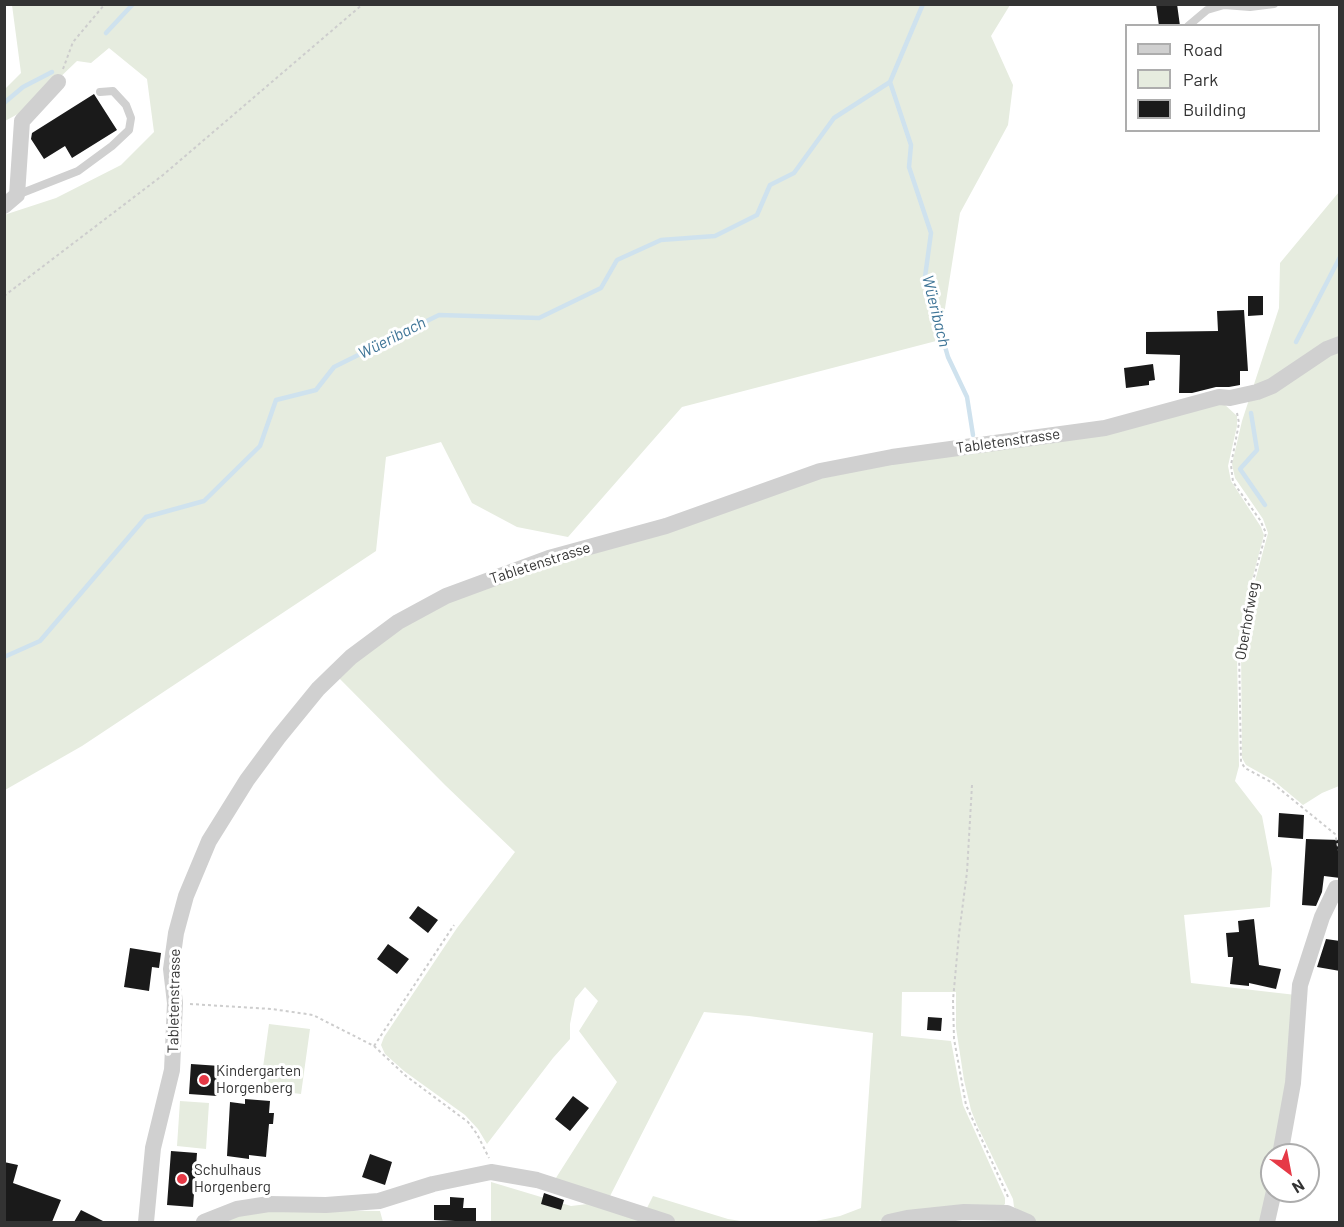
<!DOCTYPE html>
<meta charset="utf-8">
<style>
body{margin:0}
#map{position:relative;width:1344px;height:1227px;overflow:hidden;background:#fff;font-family:Barlow,sans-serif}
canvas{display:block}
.frame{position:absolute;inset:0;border:6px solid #333;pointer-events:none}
.legend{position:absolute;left:1125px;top:24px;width:195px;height:108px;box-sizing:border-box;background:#fff;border:2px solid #adadad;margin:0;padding:8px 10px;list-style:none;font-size:18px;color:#333}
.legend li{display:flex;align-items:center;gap:12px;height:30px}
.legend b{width:30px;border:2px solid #adadad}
.north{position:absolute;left:1260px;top:1143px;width:60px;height:60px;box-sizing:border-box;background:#fff;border:2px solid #adadad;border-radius:50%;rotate:148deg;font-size:16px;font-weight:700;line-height:24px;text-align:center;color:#333}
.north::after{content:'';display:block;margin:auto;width:21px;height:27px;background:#e63946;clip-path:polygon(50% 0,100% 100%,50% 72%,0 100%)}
</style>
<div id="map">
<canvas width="1344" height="1227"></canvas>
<div class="frame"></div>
<ul class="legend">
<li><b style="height:8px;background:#d0d0d0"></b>Road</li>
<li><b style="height:16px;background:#e6ecdf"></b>Park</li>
<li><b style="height:16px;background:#1a1a1a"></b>Building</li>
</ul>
<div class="north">N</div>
</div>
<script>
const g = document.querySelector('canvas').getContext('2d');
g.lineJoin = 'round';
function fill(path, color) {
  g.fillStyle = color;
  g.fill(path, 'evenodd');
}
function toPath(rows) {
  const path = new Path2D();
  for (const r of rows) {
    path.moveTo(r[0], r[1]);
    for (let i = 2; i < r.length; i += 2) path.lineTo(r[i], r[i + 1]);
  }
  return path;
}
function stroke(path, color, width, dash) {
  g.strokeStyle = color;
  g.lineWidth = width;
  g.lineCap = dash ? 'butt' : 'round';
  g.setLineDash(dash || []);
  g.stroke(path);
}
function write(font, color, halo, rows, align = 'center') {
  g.font = font + ' Barlow,sans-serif';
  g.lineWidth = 6;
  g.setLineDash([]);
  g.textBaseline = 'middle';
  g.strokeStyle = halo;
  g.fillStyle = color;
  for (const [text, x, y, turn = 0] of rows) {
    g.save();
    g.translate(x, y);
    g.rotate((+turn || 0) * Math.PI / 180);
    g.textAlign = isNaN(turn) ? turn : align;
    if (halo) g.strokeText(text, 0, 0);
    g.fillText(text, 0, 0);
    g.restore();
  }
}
fill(toPath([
 [12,5,1010,5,991,36,1013,85,1008,125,960,213,940,340,682,407,568,537,517,527,472,503,441,442,386,457,376,551,82,746,5,790,4,215,56,198,121,165,154,132,147,79,109,48,91,63,77,61,27,109,5,121,5,89,21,73],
 [1339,192,1339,786,1322,793,1303,805,1273,780,1246,765,1242,758,1241,649,1254,585,1268,533,1263,519,1235,478,1232,464,1242,421,1279,308,1280,263],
 [1223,403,1237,416,1237,426,1228,466,1231,481,1261,527,1264,535,1243,613,1237,651,1239,766,1235,781,1262,816,1272,869,1270,907,1184,915,1191,983,1296,995,1277,1155,1272,1155,1272,1183,1265,1222,1035,1222,1014,1207,1013,1199,977,1125,971,1110,964,1080,956,1028,956,992,902,992,901,1036,951,1041,963,1105,1005,1198,1005,1204,1000,1209,910,1214,874,1222,811,1222,840,1216,861,1208,873,1033,749,1016,704,1012,608,1200,554,1181,617,1082,579,1031,598,1001,585,987,575,999,570,1024,570,1039,553,1058,487,1144,478,1129,465,1115,404,1071,385,1054,381,1045,384,1037,457,928,515,852,445,785,336,675,377,641,459,594,820,476],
 [269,1024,310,1029,301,1094,260,1089],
 [180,1101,209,1103,206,1149,177,1146],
 [491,1182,571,1206,596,1203,656,1222,491,1222],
 [653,1196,728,1219,747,1222,677,1222,645,1212],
 [270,1210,380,1211,383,1222,218,1222,233,1214]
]), '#e6ecdf');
stroke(toPath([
 [106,33,133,4],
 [890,82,911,145,909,167,931,233,925,277,948,357,967,397,973,435],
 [4,103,23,87,52,72],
 [1296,342,1340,257],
 [1251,413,1257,450,1240,469,1265,505],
 [4,657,40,641,146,517,204,501,260,446,276,400,316,390,334,367,439,315,539,318,601,288,617,260,661,240,715,236,757,215,770,185,794,173,834,118,890,82,923,4]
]), '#cfe2ee', 4.5);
fill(toPath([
 [1156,4,1177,4,1180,26,1159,26],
 [94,94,117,130,72,158,65,146,44,159,31,139,32,133],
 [1248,296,1263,296,1263,315,1248,316],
 [1244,310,1248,371,1240,371,1240,385,1229,387,1216,387,1192,393,1179,393,1180,355,1146,354,1146,332,1218,331,1217,311],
 [1153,364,1155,380,1149,381,1149,385,1126,388,1124,368],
 [1279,813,1304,815,1303,839,1278,837],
 [1306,839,1340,840,1340,878,1324,876,1322,892,1316,906,1302,905],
 [418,906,438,920,428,933,409,918],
 [1254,919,1259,965,1281,969,1276,989,1249,983,1249,986,1230,984,1233,957,1228,957,1226,933,1239,932,1238,921],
 [1326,939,1340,941,1340,971,1317,967],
 [388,944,409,959,397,974,377,959],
 [130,948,161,953,159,968,152,967,149,991,124,987],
 [928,1017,942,1018,941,1031,927,1030],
 [191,1064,220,1066,217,1096,189,1094],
 [573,1096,589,1108,570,1131,555,1119],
 [245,1099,270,1101,269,1113,274,1113,273,1124,269,1124,266,1157,249,1155,249,1159,227,1156,230,1102,245,1104],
 [171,1151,197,1153,193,1207,167,1205],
 [370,1154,392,1162,385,1185,362,1177],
 [4,1162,18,1165,13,1183,61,1200,52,1222,4,1222],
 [544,1193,564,1200,561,1210,541,1204],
 [450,1197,464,1198,463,1208,476,1208,476,1222,434,1220,434,1205,450,1205],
 [81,1210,105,1222,74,1222]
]), '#1a1a1a');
stroke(toPath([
 [63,69,73,42,105,4],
 [4,296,163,175,363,4],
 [1237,413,1239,423,1231,465,1233,482,1260,520,1266,533,1251,588,1239,650,1241,762,1245,768,1271,782,1335,834,1340,855],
 [972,785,967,872,959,934,953,1000,954,1039,966,1105,1009,1199],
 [190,1004,272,1009,313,1015,374,1046,406,1076,468,1122,477,1134,489,1158],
 [374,1046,454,925]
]), '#cdcdcd', 2, [3, 3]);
stroke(toPath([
 [1188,26,1207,10,1224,5,1250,7,1274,4],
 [17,195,78,171,112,146,129,130,131,118,126,105,113,91,100,92]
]), '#d0d0d0', 8);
stroke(toPath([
 [4,206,17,195,22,121,58,82],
 [1280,1155,1293,1083,1300,985,1322,917,1336,888,1340,888],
 [146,1222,153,1148,172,1070,175,1003,171,969,176,933,186,896,209,841,247,780,278,738,318,689,351,657,398,622,446,596,549,558,666,526,820,471,892,457,1105,428,1219,397,1230,398,1257,392,1272,386,1327,349,1340,344],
 [204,1222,237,1209,269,1204,326,1205,379,1201,433,1184,491,1172,537,1180,667,1222],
 [889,1222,907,1218,964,1212,1007,1213,1028,1222],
 [1267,1222,1274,1191]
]), '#d0d0d0', 16);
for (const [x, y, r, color] of [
 [204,1080,6,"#e63946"],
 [182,1179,6,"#e63946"]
]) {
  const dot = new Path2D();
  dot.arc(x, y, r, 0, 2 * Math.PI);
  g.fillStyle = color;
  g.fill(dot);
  stroke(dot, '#fff', 2);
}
write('15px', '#333', '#fff', [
 ["Tabletenstrasse",1008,441,-8],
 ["Tabletenstrasse",540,563,-18],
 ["Oberhofweg",1247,621,-80],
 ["Tabletenstrasse",174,1001,-89]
]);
write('15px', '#333', '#fff', [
 ["Kindergarten",216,1071],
 ["Horgenberg",216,1088],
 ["Schulhaus",194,1170],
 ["Horgenberg",194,1187]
], 'left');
write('italic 16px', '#3f7597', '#fff', [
 ["Wüeribach",936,311,76],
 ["Wüeribach",392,338,-27]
]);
</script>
